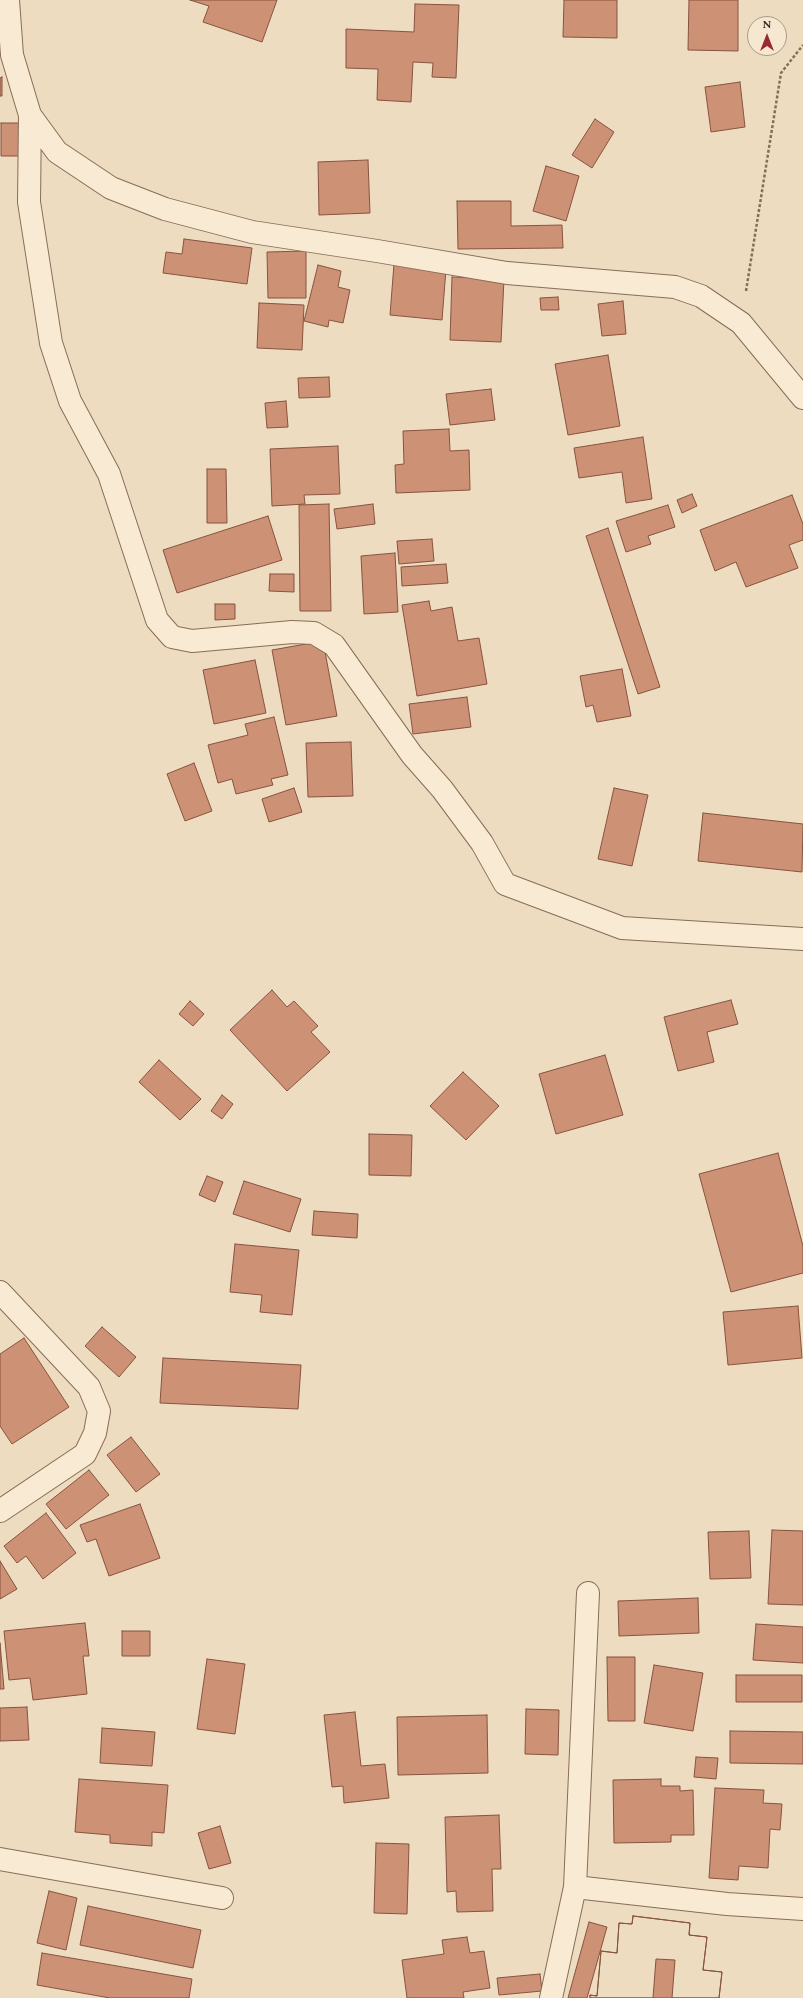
<!DOCTYPE html>
<style>
body{margin:0}
#map{position:relative;width:803px;height:1998px;overflow:hidden;background:#eedcc0;font-family:Spectral,serif}
canvas{display:block}
.north{position:absolute;left:747px;top:16px;width:40px;height:40px;box-sizing:border-box;background:#f5e7d0;border:1px solid #a99a88;border-radius:50%;rotate:0deg;font-size:11px;font-weight:700;line-height:16px;text-align:center;color:#37271d}
.north::after{content:'';display:block;margin:auto;width:14px;height:18px;background:#972834;clip-path:polygon(50% 0,100% 100%,50% 72%,0 100%)}
</style>
<div id="map">
<canvas width="803" height="1998"></canvas>
<div class="north">N</div>
</div>
<script>
const g = document.querySelector('canvas').getContext('2d');
g.lineJoin = 'round';
function fill(path, color) {
  g.fillStyle = color;
  g.fill(path, 'evenodd');
}
function toPath(rows) {
  const path = new Path2D();
  for (const r of rows) {
    path.moveTo(r[0], r[1]);
    for (let i = 2; i < r.length; i += 2) path.lineTo(r[i], r[i + 1]);
  }
  return path;
}
function stroke(path, color, width, dash) {
  g.strokeStyle = color;
  g.lineWidth = width;
  g.lineCap = dash ? 'butt' : 'round';
  g.setLineDash(dash || []);
  g.stroke(path);
}
const building = toPath([
 [190,0,277,0,262,42,203,22,209,6,190,0],
 [564,0,617,0,617,38,563,37,564,0],
 [689,0,738,0,738,51,688,50,689,0],
 [415,4,459,5,456,78,432,77,433,63,413,62,411,102,377,100,378,69,346,68,346,29,414,32,415,4],
 [2,77,2,96,0,96,0,78,2,77],
 [740,82,745,127,711,132,705,87,740,82],
 [595,119,614,132,592,168,572,155,595,119],
 [1,123,23,123,23,156,1,156,1,123],
 [368,160,370,213,319,215,318,162,368,160],
 [546,166,579,176,566,221,533,211,546,166],
 [457,201,511,201,511,226,562,225,563,248,458,249,457,201],
 [184,239,252,248,247,284,163,273,166,252,182,254,184,239],
 [306,251,306,298,268,298,267,252,306,251],
 [394,264,446,269,442,320,390,315,394,264],
 [318,265,341,271,338,287,350,290,343,323,329,320,328,327,304,321,318,265],
 [452,277,504,279,501,342,450,340,452,277],
 [558,297,559,310,541,310,540,298,558,297],
 [623,301,626,334,602,336,598,304,623,301],
 [259,303,304,305,302,350,257,348,259,303],
 [608,355,620,426,568,435,555,364,608,355],
 [329,377,330,397,299,398,298,378,329,377],
 [491,389,495,420,450,425,446,394,491,389],
 [286,401,288,427,267,428,265,403,286,401],
 [449,429,450,451,469,450,470,490,396,493,395,465,404,464,403,431,449,429],
 [643,437,652,499,626,503,622,472,579,478,574,448,643,437],
 [338,446,340,494,304,495,305,504,272,506,270,449,338,446],
 [207,469,226,469,227,523,207,523,207,469],
 [692,494,697,506,682,513,677,500,692,494],
 [792,495,803,524,803,540,789,545,798,568,746,587,736,562,715,571,700,530,792,495],
 [329,504,331,611,300,611,299,505,329,504],
 [373,504,375,524,337,529,334,509,373,504],
 [668,505,675,527,648,536,651,544,626,552,616,521,668,505],
 [268,516,282,560,177,593,163,550,268,516],
 [608,528,660,687,638,694,586,536,608,528],
 [432,539,434,561,399,564,397,541,432,539],
 [395,553,398,612,364,614,361,556,395,553],
 [446,564,448,583,402,586,401,567,446,564],
 [270,574,294,574,294,592,269,591,270,574],
 [429,601,431,611,452,607,458,641,479,638,487,684,417,696,402,605,429,601],
 [215,604,235,604,235,619,215,620,215,604],
 [323,641,337,716,286,725,272,650,323,641],
 [255,660,266,713,214,724,203,670,255,660],
 [622,669,631,716,597,722,593,705,586,707,580,676,622,669],
 [467,697,471,727,413,734,409,704,467,697],
 [274,717,288,775,271,779,273,785,236,794,232,779,218,783,208,745,248,735,245,724,274,717],
 [351,742,353,796,308,797,306,743,351,742],
 [194,763,212,811,185,821,167,774,194,763],
 [294,788,302,812,269,822,262,799,294,788],
 [614,788,648,795,632,866,598,859,614,788],
 [703,813,803,824,802,872,698,861,703,813],
 [272,990,287,1007,294,1001,318,1026,311,1032,330,1052,287,1091,230,1030,272,990],
 [731,1000,738,1024,707,1032,714,1062,678,1071,664,1017,731,1000],
 [190,1001,204,1014,193,1026,179,1014,190,1001],
 [605,1055,623,1115,556,1134,539,1074,605,1055],
 [159,1060,201,1099,180,1120,139,1082,159,1060],
 [463,1072,499,1106,466,1140,430,1106,463,1072],
 [222,1095,233,1104,222,1119,211,1111,222,1095],
 [369,1134,412,1135,411,1176,369,1175,369,1134],
 [778,1153,803,1246,803,1273,731,1292,699,1174,778,1153],
 [207,1176,223,1182,215,1202,199,1195,207,1176],
 [244,1181,301,1199,290,1232,233,1214,244,1181],
 [314,1211,358,1214,357,1238,312,1235,314,1211],
 [235,1244,299,1250,292,1315,260,1312,262,1295,230,1292,235,1244],
 [798,1306,802,1358,728,1365,723,1312,798,1306],
 [102,1327,136,1357,119,1377,85,1346,102,1327],
 [24,1338,69,1407,12,1444,0,1426,0,1354,24,1338],
 [163,1358,301,1365,298,1409,160,1403,163,1358],
 [131,1437,160,1474,136,1492,107,1455,131,1437],
 [89,1470,109,1495,66,1529,46,1504,89,1470],
 [140,1504,160,1558,109,1576,96,1539,87,1542,80,1525,140,1504],
 [46,1513,76,1553,43,1579,26,1556,17,1563,4,1546,46,1513],
 [772,1530,803,1531,803,1605,768,1604,772,1530],
 [749,1531,751,1578,710,1579,708,1532,749,1531],
 [0,1561,17,1589,0,1599,0,1561],
 [698,1598,699,1633,619,1636,618,1601,698,1598],
 [85,1623,89,1656,83,1656,87,1694,33,1700,30,1678,9,1680,4,1631,85,1623],
 [756,1624,803,1627,803,1663,753,1660,756,1624],
 [122,1631,150,1631,150,1656,122,1656,122,1631],
 [0,1643,4,1689,0,1689,0,1643],
 [607,1657,635,1657,635,1721,608,1721,607,1657],
 [207,1659,245,1664,235,1734,197,1729,207,1659],
 [654,1665,703,1673,693,1731,644,1723,654,1665],
 [736,1675,802,1675,802,1702,736,1702,736,1675],
 [27,1707,29,1740,0,1741,0,1708,27,1707],
 [526,1709,559,1710,558,1755,525,1754,526,1709],
 [355,1712,361,1766,385,1764,389,1798,344,1803,343,1786,332,1787,324,1715,355,1712],
 [487,1715,488,1773,398,1775,397,1717,487,1715],
 [102,1728,155,1732,152,1766,100,1763,102,1728],
 [730,1731,803,1732,803,1764,730,1763,730,1731],
 [696,1757,718,1758,716,1779,694,1777,696,1757],
 [79,1779,168,1785,164,1833,152,1832,152,1846,110,1843,110,1835,75,1832,79,1779],
 [661,1779,661,1786,680,1786,680,1791,693,1790,694,1835,671,1835,671,1842,614,1843,613,1780,661,1779],
 [715,1788,764,1790,763,1803,782,1804,780,1830,770,1829,768,1868,739,1866,738,1880,709,1878,715,1788],
 [499,1815,501,1869,492,1869,493,1911,457,1912,456,1891,447,1892,445,1817,499,1815],
 [220,1826,231,1863,209,1869,198,1833,220,1826],
 [376,1843,409,1844,407,1914,374,1913,376,1843],
 [49,1891,77,1898,66,1950,37,1943,49,1891],
 [88,1906,201,1930,193,1968,80,1945,88,1906],
 [633,1916,690,1923,689,1935,707,1937,703,1970,722,1972,719,1998,672,1998,675,1960,656,1959,653,1998,590,1998,590,1995,597,1996,601,1951,617,1953,619,1923,632,1924,633,1916],
 [633,1916,690,1923,689,1935,707,1937,703,1970,722,1972,719,1998,590,1998,590,1995,597,1996,601,1951,617,1953,619,1923,632,1924,633,1916],
 [589,1922,607,1927,587,1998,568,1998,589,1922],
 [467,1937,470,1953,484,1951,490,1988,463,1992,464,1998,407,1998,402,1960,444,1954,442,1940,467,1937],
 [42,1953,192,1979,189,1998,110,1998,37,1985,42,1953],
 [540,1974,542,1991,499,1995,497,1978,540,1974]
]);
fill(building, '#cd9176');
stroke(building, '#87533e', 1);
const minor = toPath([
 [8,0,12,55,30,115,57,152,111,188,165,209,252,232,377,251,507,273,675,287,701,296,741,323,803,398],
 [30,115,29,202,51,343,70,401,109,474,157,620,172,637,192,641,292,632,314,633,334,645,412,755,442,789,482,843,505,884,622,928,803,939],
 [0,1292,89,1387,99,1411,95,1433,85,1454,0,1511],
 [0,1859,222,1898],
 [575,1887,727,1904,803,1909],
 [551,1998,575,1887,588,1593]
]);
stroke(minor, '#876d58', 24);
stroke(toPath([
 [746,291,781,73,803,45]
]), '#876d58', 2.5, [3, 2]);
stroke(minor, '#f9ead3', 22);
</script>
